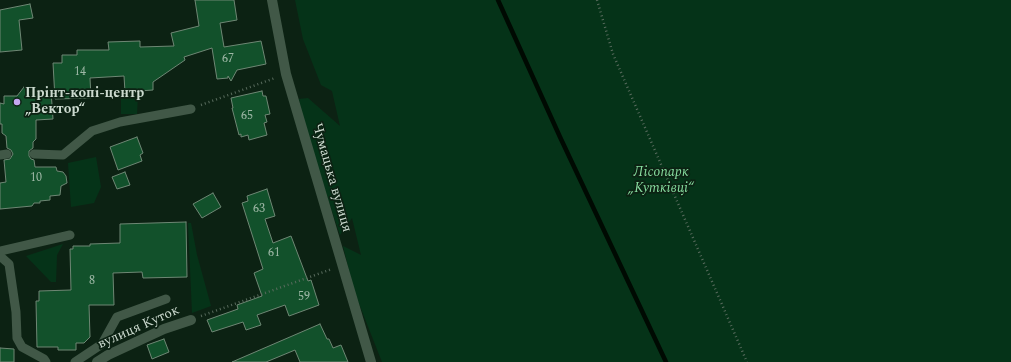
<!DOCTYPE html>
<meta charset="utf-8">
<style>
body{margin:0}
canvas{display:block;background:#0c2213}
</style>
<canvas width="1011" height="362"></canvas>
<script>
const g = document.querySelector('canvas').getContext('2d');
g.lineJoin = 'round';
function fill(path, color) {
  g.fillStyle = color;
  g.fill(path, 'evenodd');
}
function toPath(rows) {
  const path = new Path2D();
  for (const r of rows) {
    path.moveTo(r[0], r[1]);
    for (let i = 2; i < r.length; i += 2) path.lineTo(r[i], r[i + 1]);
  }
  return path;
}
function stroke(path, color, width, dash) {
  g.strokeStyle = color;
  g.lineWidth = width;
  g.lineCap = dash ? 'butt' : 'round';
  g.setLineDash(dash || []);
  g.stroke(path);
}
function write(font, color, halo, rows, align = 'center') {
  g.font = font + ' Spectral,serif';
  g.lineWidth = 3.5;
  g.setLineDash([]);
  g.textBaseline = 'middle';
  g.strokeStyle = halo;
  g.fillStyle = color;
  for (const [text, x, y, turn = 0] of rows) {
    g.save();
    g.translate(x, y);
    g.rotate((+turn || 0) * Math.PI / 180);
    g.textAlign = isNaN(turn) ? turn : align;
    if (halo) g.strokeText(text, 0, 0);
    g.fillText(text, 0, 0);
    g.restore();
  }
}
fill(toPath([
 [295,0,1011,0,1011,362,382,362,354,291,343,246,361,255,352,218,340,235,305,131,299,99,308,98,340,126,332,91,321,85,303,39],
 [138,95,137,114,121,114,121,96],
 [96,157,101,187,94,203,71,207,68,163],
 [188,223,191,223,197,255,211,306,192,313],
 [63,244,57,255,56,282,51,282,26,256]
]), '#053318');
stroke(toPath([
 [498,0,560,137,666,362]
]), '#000a02', 4.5);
const building = toPath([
 [195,0,234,0,237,20,220,23,224,47,261,41,266,64,237,70,231,81,228,76,228,78,217,79,212,48,184,57,185,60,153,82,153,90,125,92,124,76,90,78,91,98,55,99,53,63,62,63,62,55,77,55,77,50,109,50,108,42,140,41,140,47,174,46,171,33,199,26,195,0],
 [30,4,33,18,19,20,22,50,0,52,0,10,30,4],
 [24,87,29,92,51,91,53,119,36,120,36,139,33,142,33,148,29,151,29,156,31,159,34,160,35,167,56,167,57,171,63,172,66,176,67,183,61,186,60,195,50,196,50,200,40,201,40,203,34,203,32,206,0,209,0,183,6,182,4,160,10,159,13,154,11,150,7,148,6,136,2,133,2,124,0,124,0,103,4,104,4,96,17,96,24,87],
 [262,91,263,96,266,96,270,114,265,115,267,122,264,123,267,135,249,140,248,135,241,137,241,134,239,135,232,108,233,108,231,98,262,91],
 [137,137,143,153,140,155,142,161,118,170,110,147,137,137],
 [125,172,130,185,117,189,112,177,125,172],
 [267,189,275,216,265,219,273,243,291,236,308,281,311,280,319,305,289,316,285,305,257,315,261,325,246,330,243,322,212,332,207,320,238,309,237,305,262,296,254,273,263,269,242,203,248,201,247,196,267,189],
 [213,193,221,207,202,218,193,204,213,193],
 [186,222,187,277,143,278,142,272,113,273,114,305,89,305,90,337,84,343,76,343,76,350,58,350,58,347,37,347,36,301,39,301,39,291,71,290,70,249,73,249,73,246,90,246,90,244,120,243,120,224,186,222],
 [320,324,327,339,329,339,333,348,341,345,348,362,300,362,295,350,266,362,232,362,320,324],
 [164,339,169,352,152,359,147,345,164,339],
 [0,348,14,349,14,362,0,362,0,348]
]);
fill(building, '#12512b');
stroke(building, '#6e8774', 1);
stroke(toPath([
 [597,0,613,54,747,362],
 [201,105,275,78],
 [201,316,332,269]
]), '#586b5d', 2.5, [1, 3]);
stroke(toPath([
 [34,154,63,155,92,131,120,122,191,109],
 [0,155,7,154],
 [0,251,70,235],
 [0,256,9,264,16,312,17,338,22,347,44,359,46,362],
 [75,362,102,344,117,317,166,299]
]), '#415847', 9);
stroke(toPath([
 [272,0,286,74,371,362],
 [97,362,108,355,164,329,191,320]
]), '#415847', 10);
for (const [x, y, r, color] of [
 [17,102,4,"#c4a7f1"]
]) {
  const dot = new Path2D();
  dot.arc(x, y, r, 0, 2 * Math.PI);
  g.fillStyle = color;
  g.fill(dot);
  stroke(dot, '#0c2213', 1.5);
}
write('12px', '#9eb8a6', null, [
 ["67",228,60],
 ["14",80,73],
 ["65",247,117],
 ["10",36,179],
 ["63",259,210],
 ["61",274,254],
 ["8",92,282],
 ["59",304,298]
]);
write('bold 14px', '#ccdacf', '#0c2213', [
 ["Прінт-копі-центр",25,94],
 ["„Вектор“",25,110]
], 'left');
write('italic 14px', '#86db9e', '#0c2213', [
 ["Лісопарк",661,173],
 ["„Кутківці“",661,189]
]);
write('14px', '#ccdacf', '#0c2213', [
 ["Чумацька вулиця",331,178,74],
 ["вулиця Куток",139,328,-24]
]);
</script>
